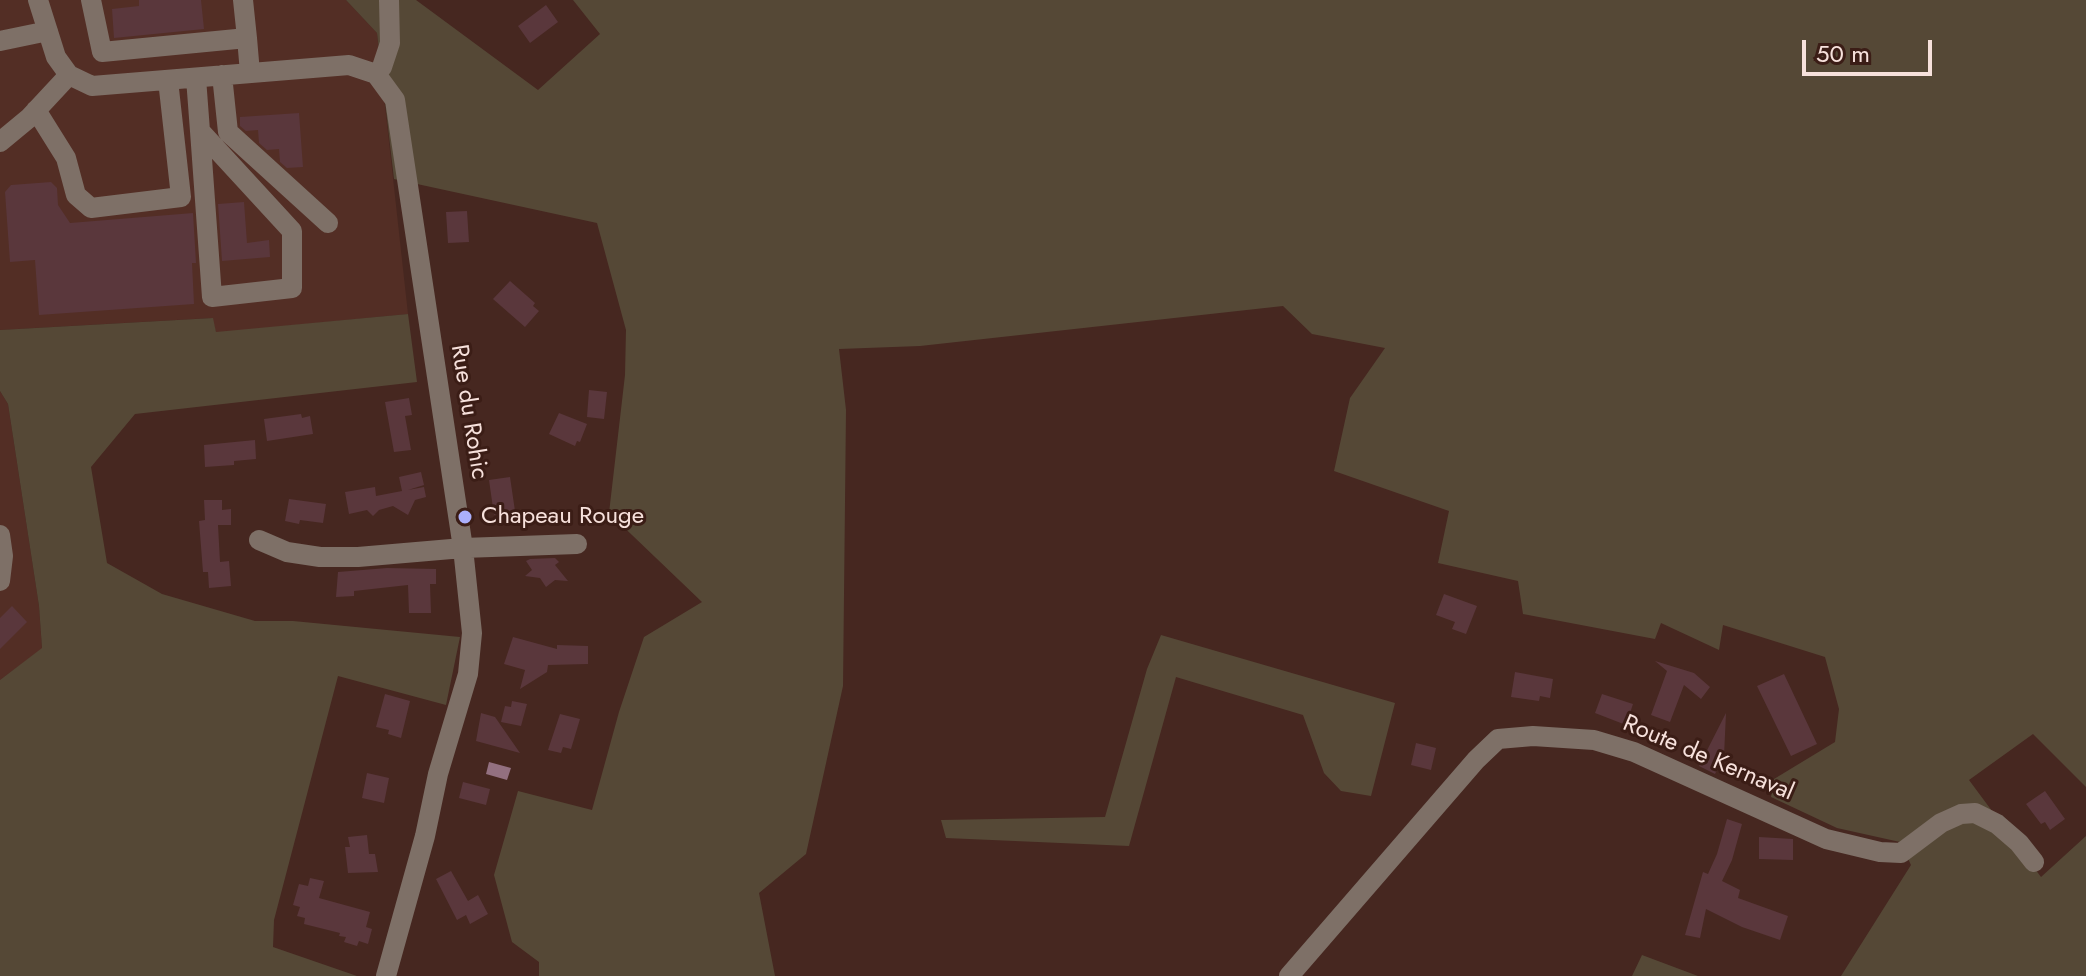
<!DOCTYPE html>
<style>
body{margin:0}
#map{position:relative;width:2086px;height:976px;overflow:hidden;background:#462720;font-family:Jost,sans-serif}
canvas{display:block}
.scale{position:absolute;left:1802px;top:40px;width:130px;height:36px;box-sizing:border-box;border:4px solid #f7e1dc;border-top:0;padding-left:10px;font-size:24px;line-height:28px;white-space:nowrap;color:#f7e1dc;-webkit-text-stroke:6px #3b1d16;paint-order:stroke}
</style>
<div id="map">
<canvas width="2086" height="976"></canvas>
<div class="scale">50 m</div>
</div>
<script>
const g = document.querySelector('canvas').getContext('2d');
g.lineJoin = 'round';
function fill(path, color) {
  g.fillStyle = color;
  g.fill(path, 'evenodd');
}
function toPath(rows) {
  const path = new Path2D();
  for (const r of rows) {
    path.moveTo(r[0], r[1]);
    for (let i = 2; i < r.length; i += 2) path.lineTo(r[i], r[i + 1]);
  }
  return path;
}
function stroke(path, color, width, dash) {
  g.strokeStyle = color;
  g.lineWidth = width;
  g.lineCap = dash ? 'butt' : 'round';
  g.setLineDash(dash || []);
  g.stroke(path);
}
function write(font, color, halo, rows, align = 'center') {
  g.font = font + ' Jost,sans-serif';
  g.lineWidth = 6;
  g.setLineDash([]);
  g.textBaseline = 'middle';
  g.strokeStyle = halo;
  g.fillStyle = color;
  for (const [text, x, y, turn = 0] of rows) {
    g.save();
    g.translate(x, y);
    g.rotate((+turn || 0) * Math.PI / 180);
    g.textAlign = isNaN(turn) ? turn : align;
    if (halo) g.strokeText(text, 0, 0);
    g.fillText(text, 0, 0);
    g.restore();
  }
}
fill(toPath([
 [0,0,346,0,377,33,408,314,216,333,212,318,0,330],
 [0,391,8,404,39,606,42,649,0,680]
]), '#532e25');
fill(toPath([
 [346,0,416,0,538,90,600,34,573,0,2086,0,2086,787,2033,734,1969,780,2041,877,2086,836,2086,976,1841,976,1911,865,1900,842,1837,828,1771,797,1774,779,1835,742,1839,709,1825,657,1723,625,1719,650,1661,623,1655,639,1523,614,1518,581,1438,563,1449,511,1334,471,1350,398,1385,348,1312,334,1283,306,920,346,839,349,846,410,843,686,806,854,759,893,775,976,539,976,539,962,512,942,494,875,518,791,592,810,619,712,644,637,702,602,609,513,625,375,626,330,597,223,394,179,377,33],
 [408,314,417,382,135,414,91,467,107,563,162,594,255,621,293,621,460,637,446,705,338,676,274,920,273,947,357,976,0,976,0,680,42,648,39,606,8,404,0,391,0,330,213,318,216,332],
 [1161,635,1395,703,1371,796,1341,791,1324,773,1303,715,1176,677,1129,846,946,838,941,820,1105,817,1147,669],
 [1642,955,1698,976,1632,976]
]), '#554836');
fill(toPath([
 [489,762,511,768,507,780,486,774]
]), '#937080');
fill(toPath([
 [139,0,201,0,204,29,114,38,112,9,139,6],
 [546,5,558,22,530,43,518,26],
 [299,113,303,167,287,168,280,162,279,149,267,150,259,143,258,130,246,131,240,126,240,117],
 [51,182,57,188,58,205,70,223,193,213,196,263,192,263,194,304,39,315,35,260,10,262,5,192,11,185],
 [244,202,247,243,269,240,270,257,222,261,218,204],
 [467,211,469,242,448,243,446,212],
 [510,281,535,303,533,306,539,311,525,327,493,299],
 [589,390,607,392,604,419,587,417],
 [409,398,412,415,405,416,411,450,394,452,385,402],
 [559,413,587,424,580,442,577,441,575,446,549,434],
 [301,414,302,418,310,416,313,434,267,441,264,419],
 [255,440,256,459,234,461,234,465,205,467,204,445],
 [421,472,424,485,408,490,424,487,426,497,415,500,408,515,393,506,379,510,373,516,367,510,349,514,345,492,375,487,376,496,402,491,399,477],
 [510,477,515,511,494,515,489,480],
 [289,499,326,504,323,523,300,520,299,524,285,521],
 [204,500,222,500,222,510,231,509,231,525,218,525,220,562,229,561,231,586,209,588,208,572,203,572,199,521,205,520],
 [555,558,559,562,555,565,568,581,555,580,546,587,540,578,525,576,532,570,526,561,530,559],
 [387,568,436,569,436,584,430,584,431,613,409,613,408,585,354,591,354,596,336,597,338,572],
 [1444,594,1477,606,1466,634,1452,629,1455,622,1436,615],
 [12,606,27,622,0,649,0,618],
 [513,637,557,649,557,645,588,646,588,664,548,665,547,672,520,689,525,670,504,664],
 [1655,661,1694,673,1710,687,1701,699,1684,685,1670,722,1651,715,1667,671],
 [1515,672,1553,679,1550,698,1540,696,1539,701,1511,697],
 [1784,674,1817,744,1791,756,1757,686],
 [385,694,410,701,401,738,388,734,389,730,376,727],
 [1602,694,1633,704,1626,725,1595,713],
 [512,701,527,704,521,726,501,722,505,706,511,707],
 [481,713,495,717,520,753,476,741],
 [1726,713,1724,756,1715,774,1699,766],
 [560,714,580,719,571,749,563,747,561,753,548,750],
 [1416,743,1436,748,1431,770,1411,765],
 [367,773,389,778,384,803,362,798],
 [463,782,490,789,486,805,459,798],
 [2045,791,2065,819,2050,830,2045,822,2041,824,2026,804],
 [1727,819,1742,824,1732,860,1722,881,1740,890,1738,898,1788,916,1780,940,1742,927,1706,909,1700,938,1685,935,1703,872,1708,874,1717,854],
 [367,835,369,854,375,854,378,872,348,873,345,847,350,847,348,837],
 [1759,837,1793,839,1793,860,1759,859],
 [451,871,468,901,478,895,488,914,470,924,466,915,457,920,436,879],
 [310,878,324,881,319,898,370,912,366,927,372,929,368,944,359,941,357,946,344,942,346,937,339,936,340,933,304,924,305,918,297,916,300,907,293,905,299,884,308,886]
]), '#5a373c');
stroke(toPath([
 [91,0,102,52,247,38,250,73],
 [243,0,247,38],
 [0,41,48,31],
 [69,75,92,86,349,65,376,74],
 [222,75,228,132,328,223],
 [196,78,200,131,212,297,292,288,292,231,200,131],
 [36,110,66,158,76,195,91,208,181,197,168,80],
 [0,142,29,118,69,75,56,57,38,0],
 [0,535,3,556,0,581],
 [259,540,287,552,320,557,358,557,463,548,577,544],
 [386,976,425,836,438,774,468,674,472,633,463,548,395,100,376,74,382,67,390,43,389,0],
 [1289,976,1476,760,1498,739,1533,736,1594,740,1634,752,1826,839,1880,852,1901,853,1941,823,1961,814,1975,813,1997,824,2019,843,2034,862]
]), '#7e7067', 20);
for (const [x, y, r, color] of [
 [465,517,8,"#abaffb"]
]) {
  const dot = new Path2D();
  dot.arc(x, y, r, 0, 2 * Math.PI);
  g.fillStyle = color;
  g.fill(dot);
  stroke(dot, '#3b1d16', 3);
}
write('24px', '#f7e1dc', '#3b1d16', [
 ["Rue du Rohic",468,412,81],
 ["Route de Kernaval",1708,759,23]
]);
write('24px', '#f7e1dc', '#3b1d16', [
 ["Chapeau Rouge",481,517]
], 'left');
</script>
